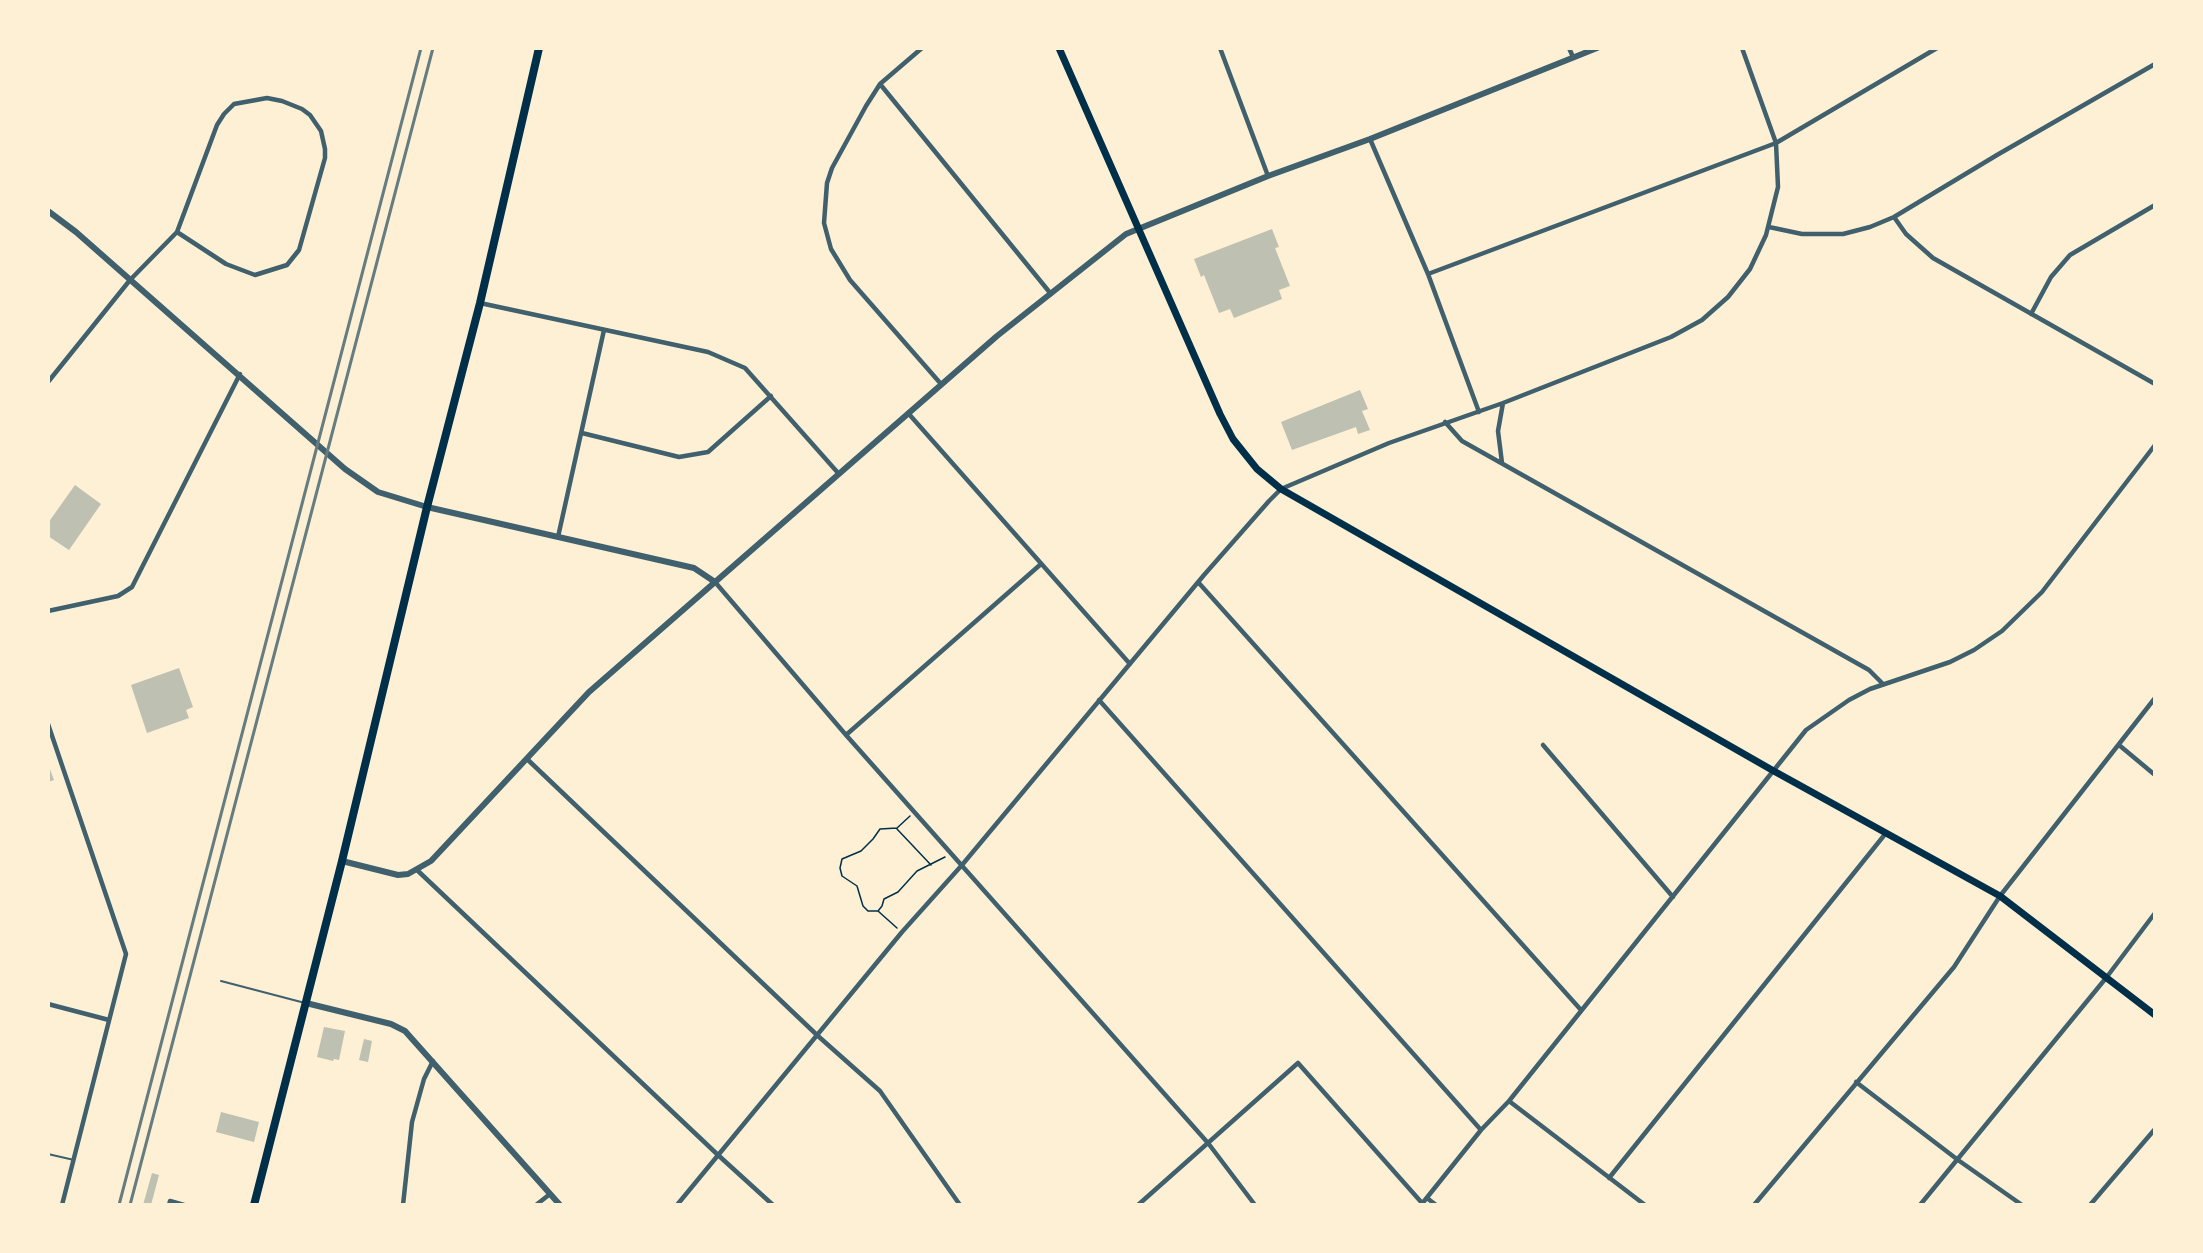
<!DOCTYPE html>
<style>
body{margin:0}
#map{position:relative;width:2203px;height:1253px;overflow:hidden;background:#fdf0d5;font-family:"Golos Text",sans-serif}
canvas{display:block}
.frame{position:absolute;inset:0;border:50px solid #fdf0d5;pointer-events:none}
</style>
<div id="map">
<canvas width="2203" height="1253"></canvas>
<div class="frame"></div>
</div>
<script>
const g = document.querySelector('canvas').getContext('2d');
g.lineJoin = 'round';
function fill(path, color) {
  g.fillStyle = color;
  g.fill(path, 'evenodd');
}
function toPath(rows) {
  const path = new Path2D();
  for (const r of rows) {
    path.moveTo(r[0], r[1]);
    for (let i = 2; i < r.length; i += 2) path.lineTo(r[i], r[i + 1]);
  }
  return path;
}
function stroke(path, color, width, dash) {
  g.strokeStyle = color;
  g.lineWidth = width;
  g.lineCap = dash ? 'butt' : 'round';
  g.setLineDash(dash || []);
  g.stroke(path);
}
fill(toPath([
 [1272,229,1279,247,1275,248,1290,286,1279,290,1282,299,1234,318,1230,309,1219,313,1204,275,1201,277,1194,259],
 [1360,390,1368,409,1362,411,1370,430,1358,434,1356,427,1292,450,1281,422],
 [75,485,101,504,69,550,48,536,48,523],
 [179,668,193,707,186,710,189,718,147,733,131,685],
 [48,764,54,780,48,782],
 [324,1027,345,1031,339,1060,334,1059,333,1061,317,1057],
 [364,1039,372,1041,368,1062,359,1060],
 [221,1112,259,1122,254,1142,216,1132],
 [152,1173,159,1175,151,1205,143,1205]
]), '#bec0b2');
stroke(toPath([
 [910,816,897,828,880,829,873,839,861,851,842,859,840,868,842,876,857,886,863,906,868,911,878,911,882,906,884,899,898,892,917,871,945,857],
 [897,829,931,865],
 [878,911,897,928]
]), '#003049', 1.5);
stroke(toPath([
 [221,981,305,1003],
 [48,1154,74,1160]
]), '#3f606c', 2);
stroke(toPath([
 [922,48,880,84,866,106,832,168,827,183,824,223,831,249,850,280,941,384],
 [1220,48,1268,176],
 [1569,48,1573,57],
 [880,84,1051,294],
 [267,98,282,101,302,109,310,115,321,131,325,149,325,158,299,250,287,265,255,275,226,264,177,232,217,125,224,114,234,104,267,98],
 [1370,139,1428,274,1479,412],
 [1894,217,1906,234,1933,258,2155,384],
 [1769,227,1802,234,1843,234,1870,227,1894,217,1997,155,2155,64],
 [1428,274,1776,143,1937,48],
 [480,303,708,352,745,368,839,474],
 [2031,314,2051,277,2070,255,2155,205],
 [48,382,130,280,177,232],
 [908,413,1130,664],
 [1445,422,1462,441,1869,670,1883,684],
 [582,433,679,457,708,452,771,396],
 [1502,463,1498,431,1503,403],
 [558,537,604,330],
 [715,582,846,735,1208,1143,1255,1205],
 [1198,582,1581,1010],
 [48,611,118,596,132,587,240,374],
 [1099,700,1481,1130],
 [48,724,126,954,62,1205],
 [846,735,1041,564],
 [1543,745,1673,897],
 [2119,745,2155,775],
 [527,759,818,1036,880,1091,960,1205],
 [417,870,718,1155,773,1205],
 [48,1004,109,1020],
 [1856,1082,1958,1160,2022,1205],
 [1509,1101,1645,1205],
 [1609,1178,1886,833],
 [1427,1198,1436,1205],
 [169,1205,170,1201,184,1205],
 [403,1205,412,1122,424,1079,433,1061],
 [536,1205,550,1194],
 [677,1205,902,932,962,865,1204,575,1269,501,1281,489,1389,443,1503,403,1671,337,1702,320,1728,297,1750,269,1766,235,1778,187,1776,143,1742,48],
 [1138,1205,1298,1063,1422,1203],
 [1421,1205,1481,1130,1509,1101,1806,730,1849,700,1870,689,1950,662,1974,650,2002,631,2042,592,2155,445],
 [1754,1205,1954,967,2000,896,2155,698],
 [1920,1205,2106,978,2155,913],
 [2090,1205,2155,1129]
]), '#3f606c', 4.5);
stroke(toPath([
 [48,211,76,232,345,469,378,492,427,507,694,568,715,582],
 [342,861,398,875,408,874,431,861,589,692,997,336,1126,234,1268,176,1370,139,1597,48],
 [306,1003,391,1024,405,1031,560,1205]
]), '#3f606c', 6);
stroke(toPath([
 [1059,48,1220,414,1233,439,1257,469,1281,489,1772,770,2000,896,2155,1015]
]), '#003049', 7);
stroke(toPath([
 [254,1205,342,861,427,507,480,303,539,48]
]), '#003049', 8);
stroke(toPath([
 [119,1205,421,48],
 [130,1205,433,48]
]), '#657d81', 3);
</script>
